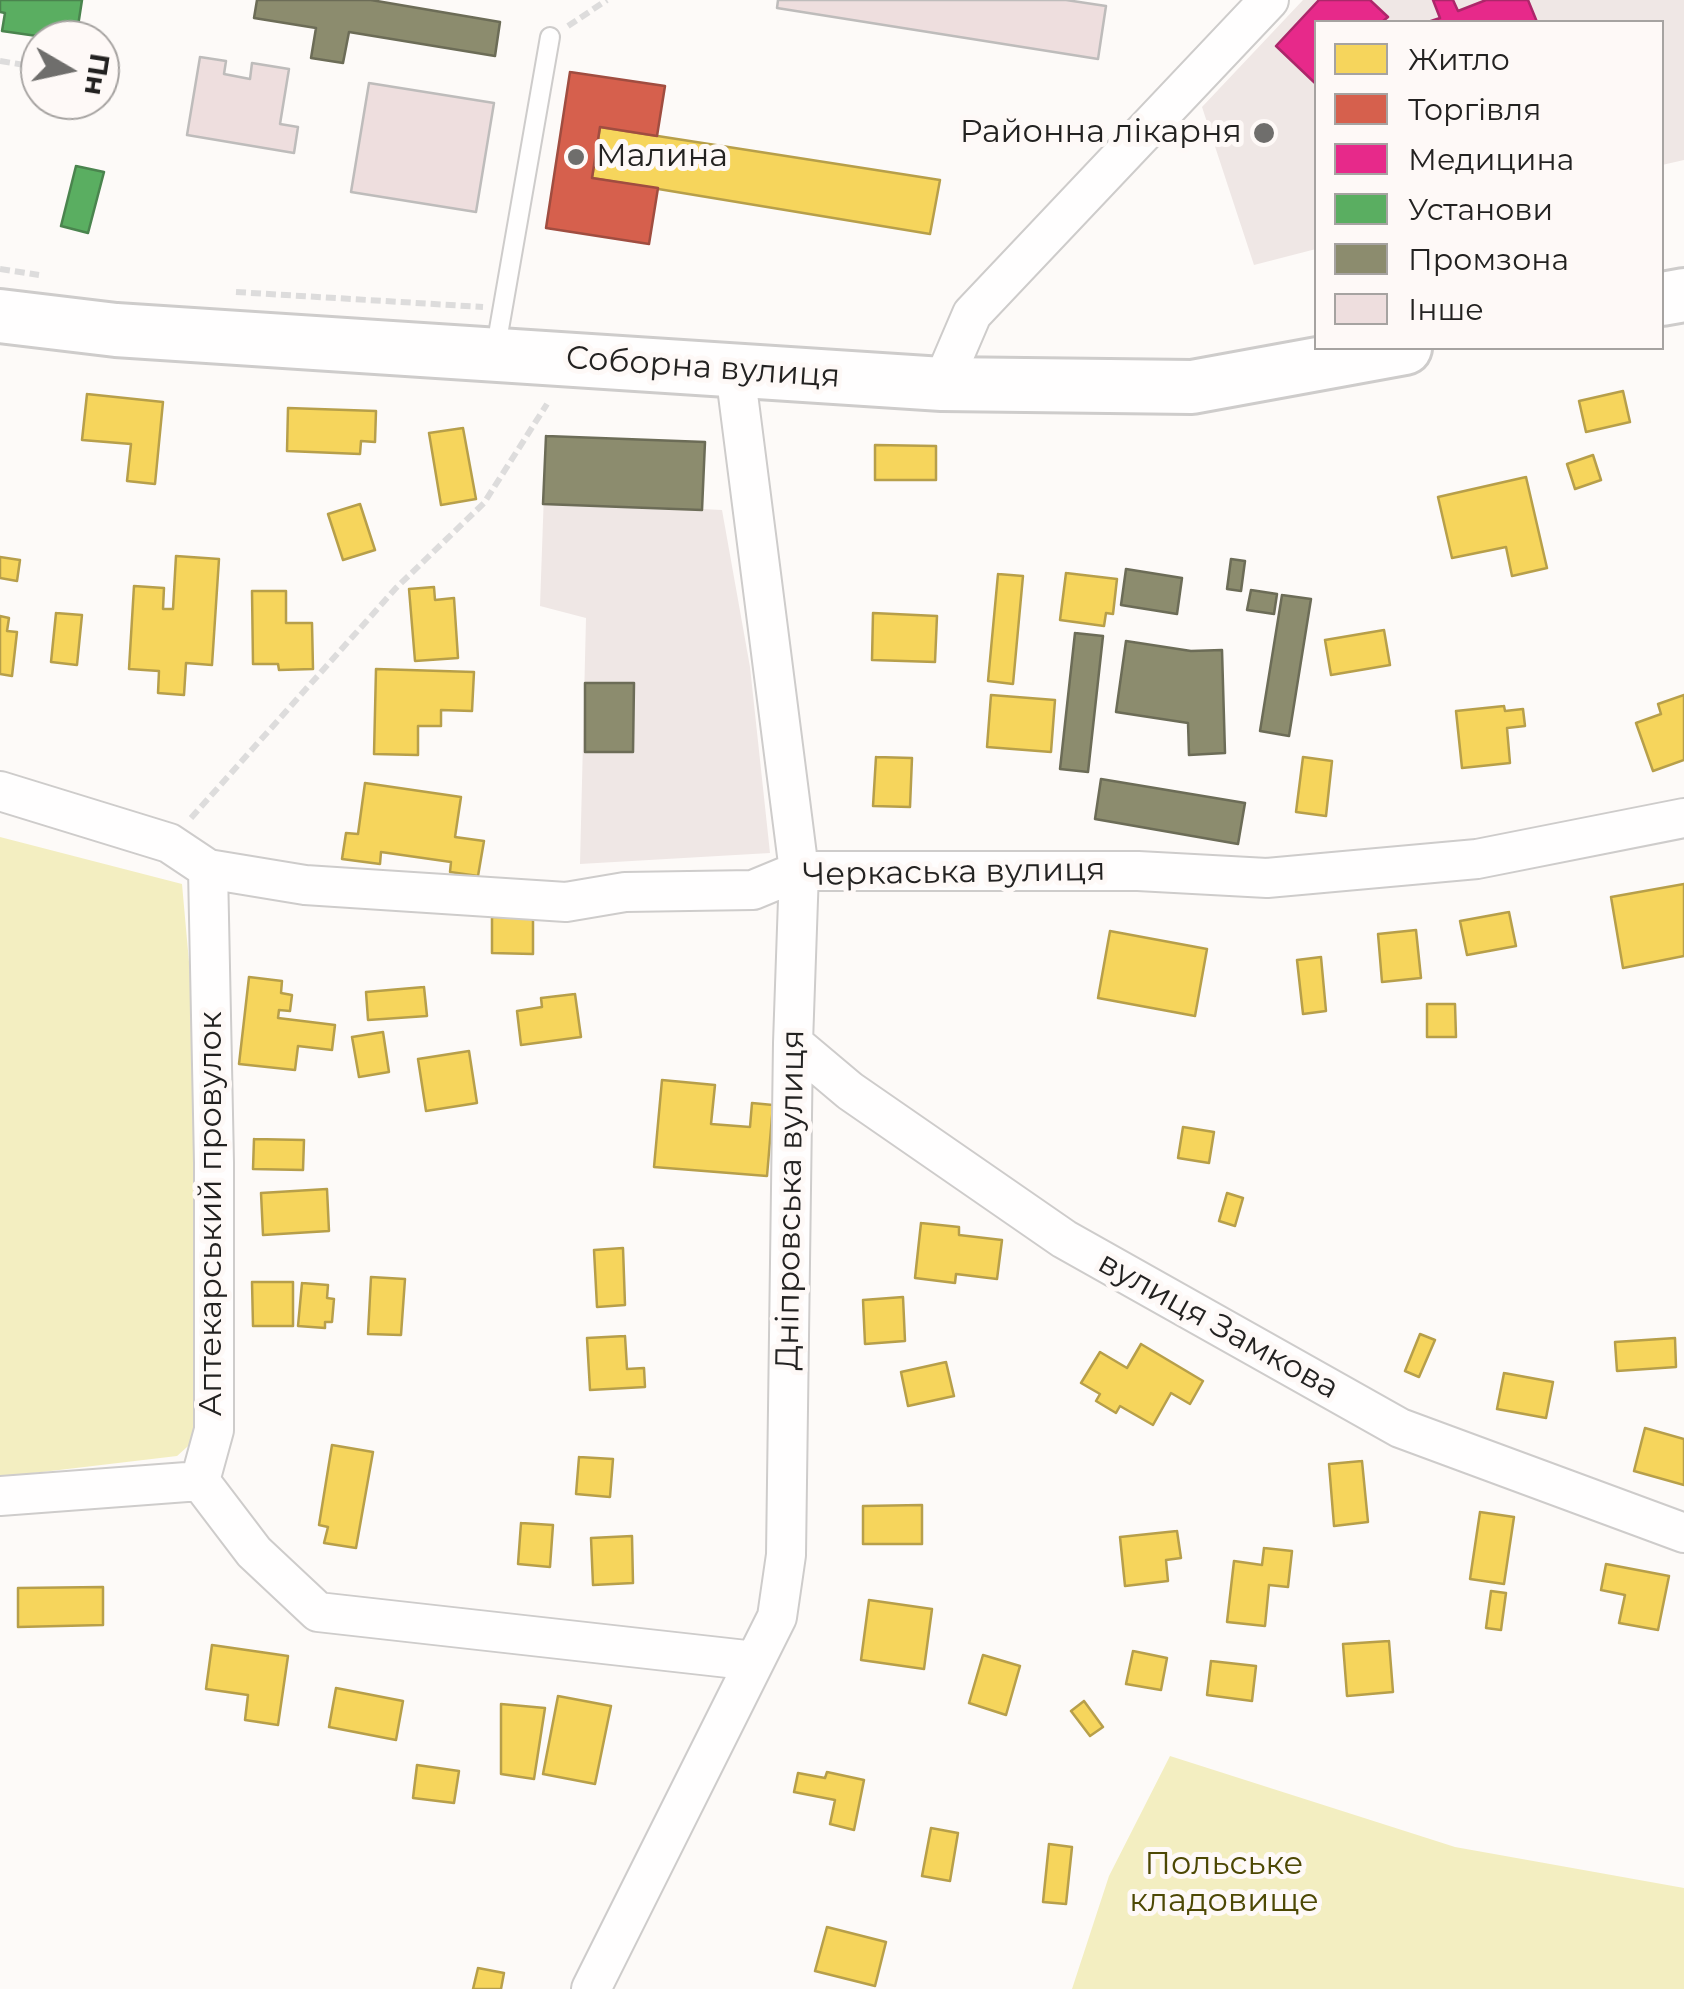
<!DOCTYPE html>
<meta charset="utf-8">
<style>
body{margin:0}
#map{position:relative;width:1684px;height:1989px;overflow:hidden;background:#fdfaf8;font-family:Montserrat,sans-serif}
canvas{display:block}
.legend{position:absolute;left:1314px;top:20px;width:350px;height:330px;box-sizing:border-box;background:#fef9f7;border:2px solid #a6a3a1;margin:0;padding:12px 18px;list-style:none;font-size:30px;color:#232221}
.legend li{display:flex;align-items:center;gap:20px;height:50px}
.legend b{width:50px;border:2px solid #a6a3a1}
.north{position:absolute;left:20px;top:20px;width:100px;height:100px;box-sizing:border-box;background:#fef9f7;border:2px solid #a6a3a1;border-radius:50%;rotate:99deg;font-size:28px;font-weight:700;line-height:40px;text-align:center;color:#232221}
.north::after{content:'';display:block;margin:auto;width:35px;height:45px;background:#6f6e6c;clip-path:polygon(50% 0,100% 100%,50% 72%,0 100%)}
</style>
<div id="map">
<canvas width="1684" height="1989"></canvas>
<ul class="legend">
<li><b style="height:28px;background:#f6d55c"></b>Житло</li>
<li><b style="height:28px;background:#d6604d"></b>Торгівля</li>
<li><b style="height:28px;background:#e7298a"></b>Медицина</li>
<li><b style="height:28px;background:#5aae61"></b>Установи</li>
<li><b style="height:28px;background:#8c8c6e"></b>Промзона</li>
<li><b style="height:28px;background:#eedede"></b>Інше</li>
</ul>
<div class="north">Пн</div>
</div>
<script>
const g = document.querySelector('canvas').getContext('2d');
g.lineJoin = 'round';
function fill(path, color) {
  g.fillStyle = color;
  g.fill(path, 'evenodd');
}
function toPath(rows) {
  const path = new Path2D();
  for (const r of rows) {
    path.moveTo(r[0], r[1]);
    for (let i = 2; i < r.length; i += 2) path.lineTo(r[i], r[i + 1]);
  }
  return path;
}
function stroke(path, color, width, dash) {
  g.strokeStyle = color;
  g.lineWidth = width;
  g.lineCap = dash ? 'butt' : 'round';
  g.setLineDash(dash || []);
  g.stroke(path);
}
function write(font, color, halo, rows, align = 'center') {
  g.font = font + ' Montserrat,sans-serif';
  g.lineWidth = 10;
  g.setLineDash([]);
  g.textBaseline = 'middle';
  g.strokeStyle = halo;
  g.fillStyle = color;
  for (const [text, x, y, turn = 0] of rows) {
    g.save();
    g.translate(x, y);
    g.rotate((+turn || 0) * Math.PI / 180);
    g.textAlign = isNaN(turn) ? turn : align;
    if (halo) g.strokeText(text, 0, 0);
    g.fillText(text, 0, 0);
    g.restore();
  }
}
fill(toPath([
 [1303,0,1684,0,1684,160,1662,165,1662,22,1316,22,1316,249,1254,265,1202,107],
 [546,436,705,442,702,509,722,510,750,667,770,853,580,864,586,618,540,606]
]), '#efe7e5');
fill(toPath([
 [0,837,182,884,202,1107,196,1439,177,1456,0,1477],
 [1170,1756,1455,1847,1684,1888,1684,1989,1072,1989,1109,1876]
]), '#f3eec1');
const homes = toPath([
 [600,127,940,180,930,234,592,178,600,127],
 [1623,391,1630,422,1586,432,1579,401,1623,391],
 [87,394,163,402,155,484,127,481,131,444,82,440,87,394],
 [288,408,376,411,375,442,361,441,360,454,287,451,288,408],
 [463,428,476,499,441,505,429,433,463,428],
 [875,445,936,446,936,480,875,480,875,445],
 [1593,455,1601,480,1575,489,1567,464,1593,455],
 [1526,477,1547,568,1512,576,1506,547,1452,558,1438,497,1526,477],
 [360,504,375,550,343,560,328,514,360,504],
 [176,556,219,559,212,665,186,663,184,695,158,693,159,671,129,669,134,586,164,588,163,609,173,609,176,556],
 [0,557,20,560,17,581,0,578,0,557],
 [1066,573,1117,579,1113,614,1106,613,1104,626,1060,620,1066,573],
 [998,574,1023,576,1013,684,988,681,998,574],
 [434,587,435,600,454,598,458,658,415,661,409,589,434,587],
 [252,591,286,591,286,623,312,623,313,669,279,670,278,664,253,664,252,591],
 [56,613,82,615,77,665,51,662,56,613],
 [873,613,937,616,935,662,872,660,873,613],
 [0,616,9,618,7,631,17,632,12,676,0,674,0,616],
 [1384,630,1390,665,1331,675,1325,640,1384,630],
 [376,669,474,672,472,711,441,710,441,726,418,726,418,755,374,754,376,669],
 [991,695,1055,700,1051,752,987,747,991,695],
 [1684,695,1684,760,1653,771,1636,723,1661,714,1658,704,1684,695],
 [1504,706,1505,711,1523,709,1525,726,1507,728,1510,763,1462,768,1456,711,1504,706],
 [876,757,912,758,910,807,873,806,876,757],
 [1303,757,1332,761,1326,816,1296,812,1303,757],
 [365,783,461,797,455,837,484,841,478,876,450,872,451,862,381,852,380,864,342,859,346,833,358,834,365,783],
 [1684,884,1684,956,1623,968,1611,897,1684,884],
 [1509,912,1516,946,1467,955,1460,921,1509,912],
 [492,917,533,917,533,954,492,953,492,917],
 [1416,930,1421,978,1382,982,1378,934,1416,930],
 [1110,931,1207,949,1195,1016,1098,998,1110,931],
 [1321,957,1326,1011,1303,1014,1297,960,1321,957],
 [249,977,282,981,281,993,292,995,290,1011,279,1010,278,1018,335,1025,332,1050,298,1046,295,1070,239,1064,249,977],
 [424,987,427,1016,368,1020,366,992,424,987],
 [575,994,581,1037,521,1045,517,1011,542,1007,541,998,575,994],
 [1427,1004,1455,1004,1456,1037,1427,1037,1427,1004],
 [383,1032,389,1072,359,1077,352,1037,383,1032],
 [469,1051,477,1103,426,1111,418,1059,469,1051],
 [662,1080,715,1085,711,1124,750,1127,752,1103,773,1105,767,1176,654,1167,662,1080],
 [1183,1127,1214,1132,1209,1163,1178,1158,1183,1127],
 [254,1139,304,1140,303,1170,253,1169,254,1139],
 [327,1189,329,1231,263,1235,261,1193,327,1189],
 [1227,1193,1243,1198,1235,1226,1219,1221,1227,1193],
 [921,1223,959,1227,959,1235,1002,1240,997,1279,956,1274,955,1283,915,1278,921,1223],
 [623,1248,625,1305,597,1307,594,1250,623,1248],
 [371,1277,405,1279,401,1335,368,1334,371,1277],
 [252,1282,293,1282,293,1326,253,1326,252,1282],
 [302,1283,328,1285,327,1298,334,1299,332,1322,325,1322,325,1328,298,1326,302,1283],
 [903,1297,905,1341,865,1344,863,1300,903,1297],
 [1420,1334,1435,1340,1419,1377,1405,1371,1420,1334],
 [625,1336,627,1369,644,1368,645,1387,590,1390,587,1338,625,1336],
 [1675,1338,1676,1367,1617,1371,1615,1342,1675,1338],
 [1141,1344,1203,1381,1190,1404,1171,1393,1153,1425,1120,1406,1116,1413,1096,1401,1100,1394,1081,1383,1100,1352,1127,1368,1141,1344],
 [946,1362,954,1396,908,1406,901,1372,946,1362],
 [1504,1373,1553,1382,1546,1418,1497,1409,1504,1373],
 [1645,1428,1684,1439,1684,1485,1634,1471,1645,1428],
 [332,1445,373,1452,356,1548,324,1543,328,1527,319,1525,332,1445],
 [579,1457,613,1459,610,1497,576,1494,579,1457],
 [1362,1461,1368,1522,1334,1526,1329,1464,1362,1461],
 [922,1505,922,1544,863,1544,863,1506,922,1505],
 [1480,1512,1514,1517,1504,1584,1470,1579,1480,1512],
 [521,1523,553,1525,550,1567,518,1564,521,1523],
 [1177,1531,1181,1558,1166,1560,1168,1581,1125,1586,1120,1537,1177,1531],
 [632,1536,633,1583,593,1585,591,1538,632,1536],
 [1264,1548,1292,1551,1288,1587,1269,1585,1265,1626,1227,1622,1234,1561,1262,1565,1264,1548],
 [1606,1564,1669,1576,1658,1630,1619,1623,1625,1595,1601,1590,1606,1564],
 [103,1587,103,1625,18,1627,18,1588,103,1587],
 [1491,1591,1506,1593,1501,1630,1486,1628,1491,1591],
 [869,1600,932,1609,924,1669,861,1660,869,1600],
 [1389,1641,1393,1692,1347,1696,1343,1644,1389,1641],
 [212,1645,288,1656,278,1725,245,1720,248,1695,206,1689,212,1645],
 [1133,1651,1167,1658,1161,1690,1126,1684,1133,1651],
 [983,1655,1020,1666,1006,1715,969,1703,983,1655],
 [1211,1661,1256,1666,1252,1701,1207,1695,1211,1661],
 [336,1688,403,1701,396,1740,329,1727,336,1688],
 [558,1696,611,1706,595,1784,543,1774,558,1696],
 [1084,1701,1103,1727,1090,1736,1071,1711,1084,1701],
 [501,1704,545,1708,534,1779,501,1774,501,1704],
 [417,1765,459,1771,454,1803,413,1798,417,1765],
 [827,1772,864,1780,854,1830,830,1824,835,1800,794,1792,798,1773,825,1778,827,1772],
 [931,1828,958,1833,950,1881,922,1876,931,1828],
 [1049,1844,1072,1847,1066,1904,1043,1902,1049,1844],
 [827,1927,886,1942,875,1986,815,1971,827,1927],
 [478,1968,504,1973,501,1989,473,1989,478,1968]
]);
fill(homes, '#f6d55c');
stroke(homes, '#b79f4a', 2.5);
const shops = toPath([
 [570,72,665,86,657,136,600,127,592,178,658,188,649,244,546,228,570,72]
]);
fill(shops, '#d6604d');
stroke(shops, '#a04d40', 2.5);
const health = toPath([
 [1319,0,1370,0,1388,17,1382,22,1316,22,1316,84,1276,46,1319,0],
 [1433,0,1453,0,1458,11,1486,0,1528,0,1537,22,1428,22,1440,18,1433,0]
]);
fill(health, '#e7298a');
stroke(health, '#ac276a', 2.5);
const public = toPath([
 [0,0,82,0,78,26,68,24,65,40,2,31,5,13,0,12,0,0],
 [76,166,104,172,88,233,61,226,76,166]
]);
fill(public, '#5aae61');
stroke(public, '#4a844e', 2.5);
const industry = toPath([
 [257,0,371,0,500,22,495,56,349,32,343,63,311,58,316,28,254,18,257,0],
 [546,436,705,442,702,510,543,504,546,436],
 [1231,559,1245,561,1241,591,1227,589,1231,559],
 [1126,569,1182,578,1177,614,1121,605,1126,569],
 [1251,590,1277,594,1274,614,1247,610,1251,590],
 [1282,595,1311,599,1289,736,1260,731,1282,595],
 [1075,633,1103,636,1088,772,1060,769,1075,633],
 [1126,641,1191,651,1222,650,1225,753,1189,755,1188,723,1116,712,1126,641],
 [585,683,634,683,633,752,585,752,585,683],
 [1101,779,1245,803,1238,844,1095,819,1101,779]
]);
fill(industry, '#8c8c6e');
stroke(industry, '#6c6c57', 2.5);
const building = toPath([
 [778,0,1066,0,1106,6,1098,59,777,8,778,0],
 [200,57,226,61,224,74,250,79,252,63,289,69,280,124,298,127,294,153,187,135,200,57],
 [369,83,494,103,476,212,351,192,369,83]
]);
fill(building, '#eedede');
stroke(building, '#bebcbb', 2.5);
const service = toPath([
 [495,352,550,37]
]);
const minor = toPath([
 [942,384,972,314,1269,0],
 [0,791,169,843,208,869,305,885,566,902,625,892,753,890,799,871,1138,871,1267,878,1477,859,1684,818],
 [208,869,214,1163,214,1430,200,1481,254,1552,318,1612,755,1661],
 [793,1043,850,1091,1064,1239,1400,1428,1684,1533],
 [0,1496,200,1481],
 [591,1989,777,1617,786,1555,793,1043,799,871,735,371]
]);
const secondary = toPath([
 [1662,299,1684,295],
 [0,316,116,330,942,384,1192,387,1405,348]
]);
stroke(service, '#cecccb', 22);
stroke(minor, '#cecccb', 42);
stroke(secondary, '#cecccb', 58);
stroke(toPath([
 [568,26,607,0],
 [0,61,31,66,35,46],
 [0,269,39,275],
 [236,292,483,307],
 [191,818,396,588,484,503,547,404]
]), '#dddcdc', 6, [10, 5]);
stroke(service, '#fffefe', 18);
stroke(minor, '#fffefe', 38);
stroke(secondary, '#fffefe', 52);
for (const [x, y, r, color] of [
 [1264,133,12,"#6f6e6c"],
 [576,157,10,"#6f6e6c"]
]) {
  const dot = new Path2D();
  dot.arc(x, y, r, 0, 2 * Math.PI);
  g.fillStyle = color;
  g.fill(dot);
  stroke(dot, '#fef9f7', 4);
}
write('32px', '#232221', '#fef9f7', [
 ["Районна лікарня",1242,133],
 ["Малина",596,157,"left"]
], 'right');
write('32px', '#232221', '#fef9f7', [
 ["Соборна вулиця",703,368,4],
 ["Черкаська вулиця",954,873,-1],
 ["Дніпровська вулиця",791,1200,-89],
 ["Аптекарський провулок",212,1214,-90],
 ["вулиця Замкова",1218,1326,29]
]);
write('32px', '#4d4804', '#fef9f7', [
 ["Польське",1224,1865],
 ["кладовище",1224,1902]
]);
</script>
